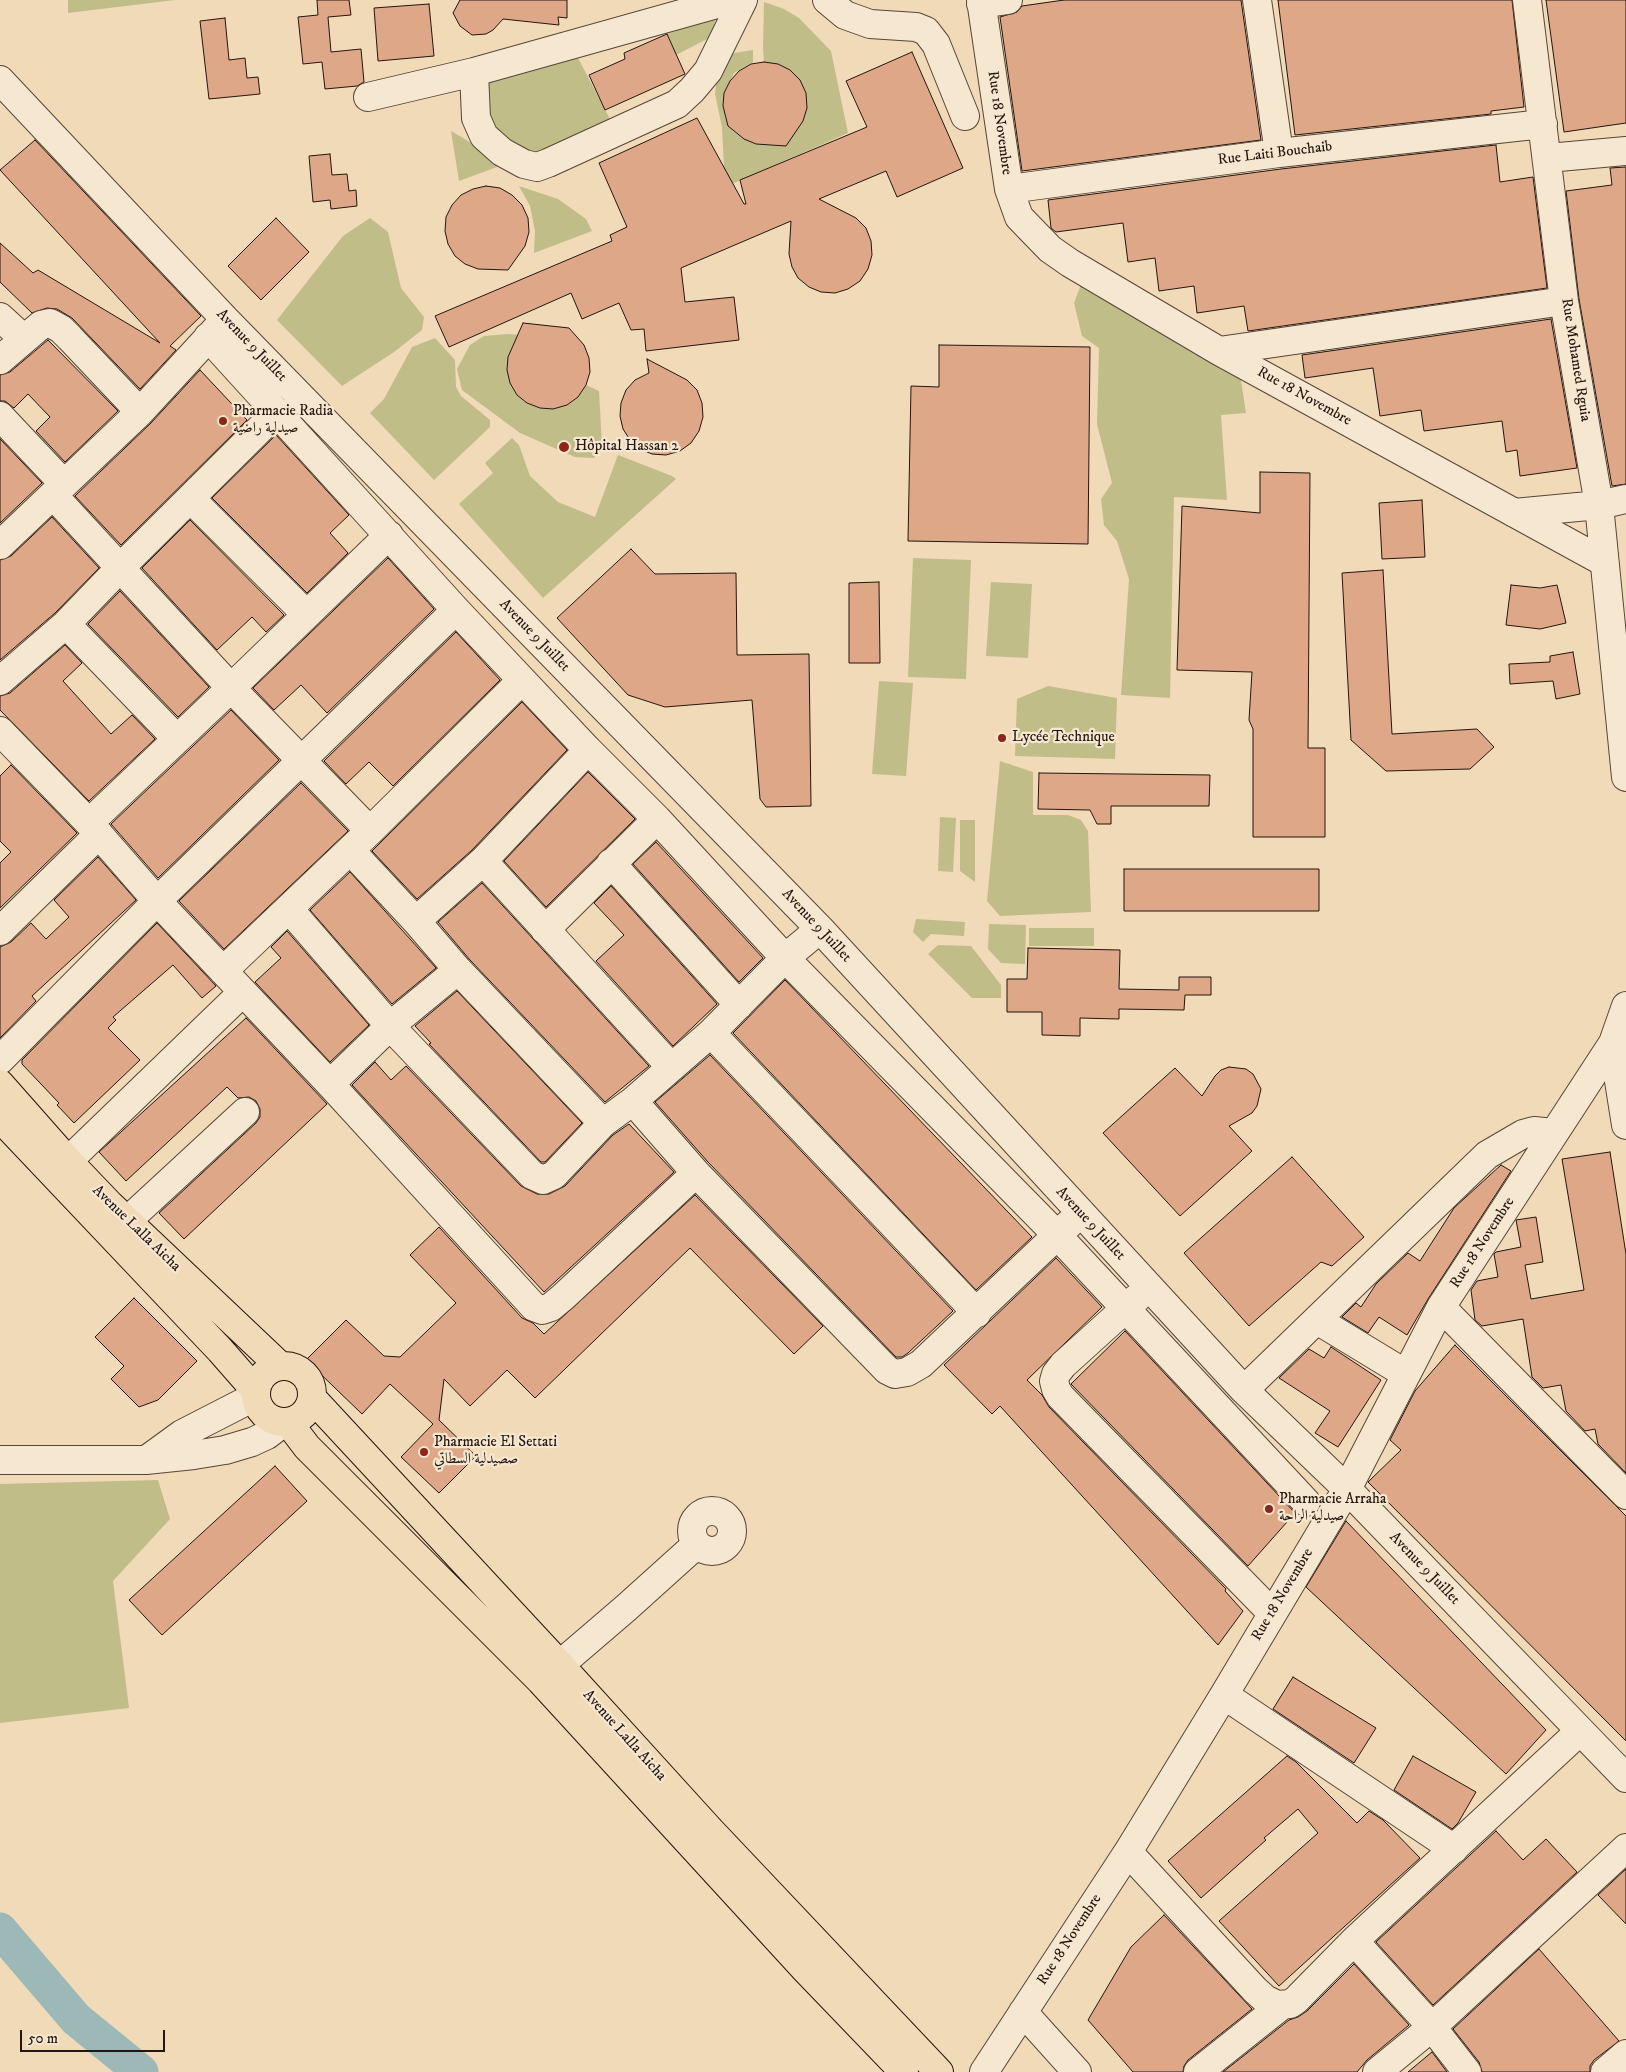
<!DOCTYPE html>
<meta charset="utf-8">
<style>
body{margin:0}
#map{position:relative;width:1626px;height:2072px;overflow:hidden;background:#f1dab7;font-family:"IM FELL DW Pica",serif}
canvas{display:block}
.scale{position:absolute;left:20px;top:2030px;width:145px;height:22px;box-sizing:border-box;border:2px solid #23150f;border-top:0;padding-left:6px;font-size:15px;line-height:18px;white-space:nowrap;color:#23150f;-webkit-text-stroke:4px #f6e7d0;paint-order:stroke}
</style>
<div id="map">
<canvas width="1626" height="2072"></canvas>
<div class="scale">50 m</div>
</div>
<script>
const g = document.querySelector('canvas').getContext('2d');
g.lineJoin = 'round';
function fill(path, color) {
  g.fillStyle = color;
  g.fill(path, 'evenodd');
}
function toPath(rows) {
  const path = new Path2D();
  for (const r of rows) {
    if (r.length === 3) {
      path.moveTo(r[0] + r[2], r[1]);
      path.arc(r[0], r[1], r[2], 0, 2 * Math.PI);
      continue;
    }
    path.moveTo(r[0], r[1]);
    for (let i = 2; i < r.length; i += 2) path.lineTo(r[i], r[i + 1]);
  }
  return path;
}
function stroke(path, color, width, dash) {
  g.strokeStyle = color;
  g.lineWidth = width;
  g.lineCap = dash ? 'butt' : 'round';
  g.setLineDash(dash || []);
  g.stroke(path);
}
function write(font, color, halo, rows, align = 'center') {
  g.font = font + ' "IM FELL DW Pica",Amiri,serif';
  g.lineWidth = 4.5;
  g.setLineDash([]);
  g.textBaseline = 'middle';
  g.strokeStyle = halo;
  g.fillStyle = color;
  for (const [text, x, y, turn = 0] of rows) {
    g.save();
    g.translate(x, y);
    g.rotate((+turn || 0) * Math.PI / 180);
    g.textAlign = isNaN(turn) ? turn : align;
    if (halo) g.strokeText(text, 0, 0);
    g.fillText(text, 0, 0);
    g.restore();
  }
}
fill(toPath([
 [68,0,175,0,68,13],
 [764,2,784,9,799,18,831,51,848,133,725,187,722,127,715,94,718,69,728,54,753,50,753,62,734,73,724,93,723,106,726,119,733,131,744,139,756,144,769,145,783,141,806,93,800,80,790,70,778,64,764,62,763,48],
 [716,17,711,37,676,55,667,34],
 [576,54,613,125,542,162,483,129,485,80],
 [451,131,490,154,500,164,497,167,459,181],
 [519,186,558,199,586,219,592,231,534,253,535,231,530,206],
 [370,218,388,232,401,288,424,317,422,330,394,352,342,386,277,320,343,236],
 [1082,282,1240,374,1246,413,1221,415,1227,500,1174,497,1170,698,1121,695,1129,579,1117,541,1104,525,1101,499,1112,483,1097,424,1099,348,1082,336,1074,303],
 [507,334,522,335,513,345,508,357,507,370,510,383,517,395,527,403,540,408,553,409,567,405,578,397,586,385,599,391,602,446,594,458,575,457,520,433,462,390,457,369,470,345,484,336],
 [435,338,455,360,456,387,461,396,490,420,490,427,434,480,370,413,384,399,412,347],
 [512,438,519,445,530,476,558,502,595,517,618,455,672,476,676,479,543,598,459,504,493,473,485,463],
 [913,558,971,560,966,679,908,677],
 [991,582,1032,584,1028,658,986,656],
 [879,681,913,683,906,776,872,774],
 [1048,686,1117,698,1115,759,1015,756,1017,699],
 [1000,761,1033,772,1033,815,1068,815,1081,820,1088,831,1091,912,1000,916,987,901],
 [940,817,956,818,953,872,938,871],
 [960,820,975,820,975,882,960,871],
 [916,919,965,922,964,936,931,934,923,942,913,932],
 [989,924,1026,925,1025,964,1001,963,988,949],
 [1029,928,1094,928,1094,946,1029,946],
 [938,945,971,946,1001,985,1001,998,972,998,928,954],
 [158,1480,170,1519,113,1581,129,1708,0,1723,0,1484]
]), '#c1bd89');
stroke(toPath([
 [0,1930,76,2019,141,2072]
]), '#9db9b7', 35);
const building = toPath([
 [317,0,349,0,351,15,328,17,331,52,361,49,364,82,357,86,325,89,322,62,303,64,298,17,318,15,317,0],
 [460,0,567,0,567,18,558,17,559,25,503,19,493,30,486,34,472,35,460,26,453,13,460,0],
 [1064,0,1241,0,1261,140,1022,171,1000,17,1017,12,1022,6,1064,0],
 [1278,0,1512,0,1524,107,1491,111,1491,114,1295,135,1278,0],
 [1546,0,1626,0,1626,123,1564,132,1546,0],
 [429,4,434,56,378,61,374,8,429,4],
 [225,18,229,60,245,58,247,78,258,77,260,94,209,99,200,21,225,18],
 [667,34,685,74,605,110,589,75,625,59,624,53,667,34],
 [912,52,963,168,897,197,886,171,819,199,856,218,866,228,871,241,872,255,868,269,860,281,848,289,835,293,821,292,809,287,798,278,792,267,789,254,791,221,681,268,685,302,734,297,739,340,646,351,644,329,631,330,619,303,582,319,571,293,449,347,435,316,612,241,610,235,627,227,599,163,697,118,744,204,746,204,740,180,867,127,846,81,912,52],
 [764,62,778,64,790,70,800,80,806,93,807,108,803,121,786,146,756,144,744,139,728,126,723,106,724,93,730,81,739,71,751,64,764,62],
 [35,140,201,316,170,346,176,350,140,389,72,318,57,309,47,308,32,313,0,282,0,243,33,273,38,270,160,343,0,170,35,140],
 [1496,145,1500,182,1533,177,1547,288,1248,331,1244,306,1197,313,1194,286,1159,291,1155,258,1128,262,1123,223,1056,232,1051,228,1048,200,1281,169,1496,145],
 [330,154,332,175,347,174,349,191,356,190,357,206,331,209,330,200,313,202,309,156,330,154],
 [1626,167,1626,484,1612,486,1579,299,1566,191,1612,185,1610,168,1626,167],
 [486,186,500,188,512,195,522,205,528,218,529,232,525,246,508,270,478,269,465,264,455,256,448,244,445,231,446,217,452,205,461,195,473,189,486,186],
 [276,218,309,252,261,300,228,266,276,218],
 [1551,319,1577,468,1520,476,1517,450,1506,452,1502,421,1424,431,1421,410,1380,416,1373,368,1305,378,1302,355,1551,319],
 [523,323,569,328,584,345,589,358,590,372,586,385,578,397,567,405,553,409,540,408,527,403,517,395,510,383,507,370,508,357,523,323],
 [48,340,118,411,65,462,36,431,50,417,28,394,14,408,5,401,0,401,0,375,10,372,48,340],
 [939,345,1090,347,1088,544,908,541,911,386,939,387,939,345],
 [647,359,687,380,697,390,702,403,703,417,699,431,691,443,680,451,666,455,652,454,640,449,630,440,623,429,620,416,621,403,626,390,635,380,649,373,647,359],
 [200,370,247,420,121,545,75,496,151,423,200,370],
 [276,435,349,515,330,533,348,553,307,593,212,498,276,435],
 [0,439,42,483,0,523,0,439],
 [1260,472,1310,473,1308,748,1325,748,1325,837,1253,837,1253,729,1249,720,1252,672,1177,670,1182,506,1260,513,1260,472],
 [1422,500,1425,557,1382,559,1379,503,1422,500],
 [52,517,99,568,55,613,0,660,0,560,11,556,52,517],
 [190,520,284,615,266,632,252,617,217,650,142,568,190,520],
 [631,549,655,574,736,573,737,655,809,654,811,806,766,807,760,799,752,700,665,707,628,695,557,618,631,549],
 [388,558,434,609,327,713,301,685,274,710,253,688,388,558],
 [1383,570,1392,734,1477,729,1494,747,1470,769,1386,771,1351,740,1342,573,1383,570],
 [879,582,880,663,849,663,849,583,879,582],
 [1511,585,1540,588,1557,585,1566,623,1540,629,1506,625,1511,585],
 [120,591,209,687,178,717,88,624,120,591],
 [456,632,500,680,393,786,369,762,346,784,324,761,456,632],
 [65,645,82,663,63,681,111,734,132,715,155,739,89,801,0,710,0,696,10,693,65,645],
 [1573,652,1580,694,1556,699,1553,681,1510,684,1509,664,1550,662,1550,656,1573,652],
 [522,702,567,750,472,850,417,899,372,851,522,702],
 [231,710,279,760,158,878,111,824,231,710],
 [11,765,77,833,0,908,0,863,11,852,0,841,0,776,11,765],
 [588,772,635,819,546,907,504,861,588,772],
 [1039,773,1210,775,1209,806,1111,806,1111,824,1097,824,1090,810,1038,809,1039,773],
 [301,783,348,831,224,949,179,901,301,783],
 [656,842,763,958,739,982,633,864,656,842],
 [98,857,136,900,32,996,36,1001,0,1038,0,947,11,942,31,923,46,939,69,917,54,900,98,857],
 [1124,869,1319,869,1319,911,1124,911,1124,869],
 [350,872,436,968,392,1004,310,910,350,872],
 [482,883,649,1066,605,1102,470,960,438,922,482,883],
 [611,886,717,1004,673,1046,596,961,624,935,594,903,611,886],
 [157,923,216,986,202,998,173,965,113,1017,116,1020,108,1028,140,1060,74,1123,57,1105,59,1103,22,1064,22,1060,157,923],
 [287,931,369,1025,330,1062,255,982,281,958,271,947,287,931],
 [1028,948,1120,950,1119,989,1179,990,1179,977,1211,977,1211,995,1185,995,1184,1010,1119,1009,1119,1019,1080,1018,1080,1036,1042,1035,1042,1012,1007,1012,1007,979,1027,979,1028,948],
 [785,980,1032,1237,976,1290,733,1033,785,980],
 [457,991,582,1123,545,1162,541,1162,429,1044,431,1043,415,1026,457,991],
 [246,1018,327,1104,184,1239,159,1213,256,1123,260,1117,260,1109,256,1101,249,1097,238,1098,227,1087,126,1181,99,1152,246,1018],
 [710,1055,953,1311,908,1353,902,1357,896,1357,708,1162,655,1102,710,1055],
 [375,1062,391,1080,406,1066,521,1186,537,1194,549,1194,565,1186,613,1135,629,1124,674,1172,544,1292,352,1085,375,1062],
 [1229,1067,1246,1069,1253,1074,1261,1089,1257,1106,1252,1113,1229,1126,1252,1151,1180,1216,1103,1133,1175,1068,1202,1096,1215,1076,1221,1070,1229,1067],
 [1610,1152,1626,1254,1626,1473,1598,1444,1595,1429,1585,1431,1566,1411,1561,1385,1543,1388,1532,1377,1523,1319,1482,1326,1475,1320,1471,1290,1477,1281,1498,1277,1494,1254,1496,1252,1521,1247,1516,1220,1536,1217,1543,1262,1525,1265,1531,1299,1584,1290,1562,1159,1610,1152],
 [1292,1157,1364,1237,1332,1266,1321,1262,1249,1326,1184,1253,1292,1157],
 [1501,1165,1511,1171,1428,1299,1407,1335,1379,1317,1368,1333,1342,1317,1356,1303,1361,1307,1376,1284,1408,1253,1420,1261,1454,1208,1501,1165],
 [695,1195,823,1326,794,1354,690,1248,535,1398,507,1370,470,1406,444,1379,439,1420,476,1456,439,1493,401,1457,433,1424,390,1384,362,1414,306,1360,346,1320,384,1356,400,1357,456,1303,410,1255,439,1227,522,1318,533,1323,544,1334,695,1195],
 [1056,1258,1102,1307,1027,1380,1042,1395,1049,1407,1226,1589,1225,1591,1243,1611,1218,1645,1000,1406,992,1414,944,1365,1056,1258],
 [134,1298,197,1361,158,1400,139,1407,111,1379,124,1366,95,1337,134,1298],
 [1125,1331,1295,1513,1248,1566,1071,1384,1125,1331],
 [1455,1345,1626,1516,1626,1741,1368,1482,1401,1450,1390,1440,1415,1391,1455,1345],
 [1331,1347,1381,1380,1338,1447,1315,1433,1330,1411,1279,1378,1309,1349,1324,1358,1331,1347],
 [275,1466,307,1501,162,1635,129,1600,275,1466],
 [1346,1521,1546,1730,1506,1774,1306,1587,1346,1521],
 [1293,1677,1376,1728,1354,1763,1273,1709,1293,1677],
 [1287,1756,1296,1762,1357,1823,1369,1811,1383,1820,1420,1858,1279,1986,1219,1921,1318,1833,1298,1809,1264,1838,1266,1840,1201,1898,1168,1861,1287,1756],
 [1413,1756,1476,1792,1458,1823,1452,1829,1394,1790,1413,1756],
 [1496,1831,1523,1860,1546,1839,1577,1872,1433,2005,1376,1942,1496,1831],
 [1626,1869,1626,1924,1598,1895,1626,1869],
 [1164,1915,1252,2009,1188,2060,1184,2066,1183,2072,1133,2072,1088,2020,1131,1947,1164,1915],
 [1539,1949,1619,2041,1594,2060,1590,2066,1590,2072,1482,2072,1479,2062,1453,2029,1539,1949],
 [1354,1964,1409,2025,1367,2060,1357,2072,1223,2072,1289,2020,1298,2017,1307,2011,1354,1964],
 [1432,2052,1447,2072,1408,2072,1432,2052]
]);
fill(building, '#dea788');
stroke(building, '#23150f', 1);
const minor = toPath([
 [827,0,845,15,870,24,916,27,926,31,936,44,965,116],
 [981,0,1009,189,1019,217,1050,249,1070,263,1219,351,1604,562],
 [1257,0,1279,153],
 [1527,0,1564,301,1599,505,1626,777],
 [981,4,1008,0],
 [474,72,476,118,484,136,502,152,524,164,537,167,548,163,677,104,692,90,708,71,743,0],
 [0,80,225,319,820,929,1244,1390,1347,1489,1626,1778],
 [368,97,474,72,731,0],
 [1548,158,1626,151],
 [1009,189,1279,153,1543,124],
 [0,317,24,339],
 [208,337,456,610,588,750,657,819,785,958,1056,1234,1306,1502],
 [1219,351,1564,301],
 [0,360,41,325,50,323,61,329,70,338,140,412],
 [0,416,64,484],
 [53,495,231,688,370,831],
 [191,499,306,614],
 [1514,513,1599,505,1626,499],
 [0,545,140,412,220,325],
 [66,624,176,738],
 [0,681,66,624,120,568,277,412],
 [0,731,89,823,157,901,330,1084,534,1307,542,1310,551,1307,563,1297,696,1173],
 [89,823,231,688,389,535],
 [350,850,416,921,458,970,603,1123],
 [483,861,671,1067],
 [611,863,739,1005],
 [289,909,390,1026,532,1175,543,1180,554,1175,603,1123,633,1101,711,1033,785,958,820,929],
 [416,921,483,861,588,750],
 [545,930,657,819],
 [0,931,99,834],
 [223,971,370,831,522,680],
 [711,1033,977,1313],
 [1613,1043,1626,1125],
 [0,1060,157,901,456,610],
 [330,1084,390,1026,458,970],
 [633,1101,696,1173,887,1370,895,1374,907,1372,921,1364,1070,1223],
 [68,1161,243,992],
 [127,1221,245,1112],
 [1137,1298,1063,1365,1056,1374,1054,1381,1056,1389,1060,1396,1272,1613],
 [1441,1307,1626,1495],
 [1317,1320,1406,1374],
 [1244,1390,1487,1155,1523,1134,1534,1131,1554,1133],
 [149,1458,182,1434,256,1396],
 [0,1460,146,1460,194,1455,225,1450,252,1442,267,1435,284,1422],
 [712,1531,20],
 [542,1680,626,1608,697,1544],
 [1224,1695,1454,1849],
 [1128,1852,1255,1990,1265,1999,1277,2005,1290,2004,1296,2000,1354,1941,1580,1731],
 [1354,1941,1432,2027,1467,2072],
 [1023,2012,1077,2072],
 [984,2072,1128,1852,1224,1695,1347,1489,1441,1307,1613,1043,1626,1006],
 [1198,2072,1281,2006],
 [1377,2072,1432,2027,1626,1848],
 [1605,2072,1626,2054]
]);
const major = toPath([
 [0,1084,68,1161,110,1205,280,1366],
 [0,1118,220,1350,256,1391],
 [284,1394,28],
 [312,1398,559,1664,709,1829,939,2072],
 [288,1422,307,1447,541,1681,805,1969,904,2072]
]);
stroke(minor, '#564639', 30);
stroke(major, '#23150f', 30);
stroke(minor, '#f6e7d0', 28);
stroke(major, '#f1dab7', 28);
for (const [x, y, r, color] of [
 [223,421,5,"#8f2418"],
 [564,447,6,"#8f2418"],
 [1002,738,5,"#8f2418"],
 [424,1452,5,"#8f2418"],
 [1269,1509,5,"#8f2418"]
]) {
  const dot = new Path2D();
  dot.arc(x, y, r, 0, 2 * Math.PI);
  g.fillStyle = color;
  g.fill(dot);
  stroke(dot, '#f6e7d0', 2);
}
write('15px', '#23150f', '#f6e7d0', [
 ["Rue 18 Novembre",999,123,82],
 ["Rue Laiti Bouchaib",1275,154,-7],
 ["Avenue 9 Juillet",251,346,46],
 ["Rue Mohamed Rguia",1575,360,81],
 ["Rue 18 Novembre",1304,397,29],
 ["Avenue 9 Juillet",534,636,46],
 ["Avenue 9 Juillet",816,926,47],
 ["Avenue 9 Juillet",1090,1224,47],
 ["Avenue Lalla Aicha",136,1229,44],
 ["Rue 18 Novembre",1483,1243,-57],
 ["Avenue 9 Juillet",1424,1569,46],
 ["Rue 18 Novembre",1283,1595,-59],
 ["Avenue Lalla Aicha",624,1736,48],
 ["Rue 18 Novembre",1070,1940,-57]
]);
write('15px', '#23150f', '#f6e7d0', [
 ["Pharmacie Radia",233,412],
 ["صيدلية راضية",233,429],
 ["Hôpital Hassan 2",575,447],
 ["Lycée Technique",1012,738],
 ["Pharmacie El Settati",434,1443],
 ["صصيدلية السطاتي",434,1460],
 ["Pharmacie Arraha",1279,1500],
 ["صيدلية الراحة",1279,1517]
], 'left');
</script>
